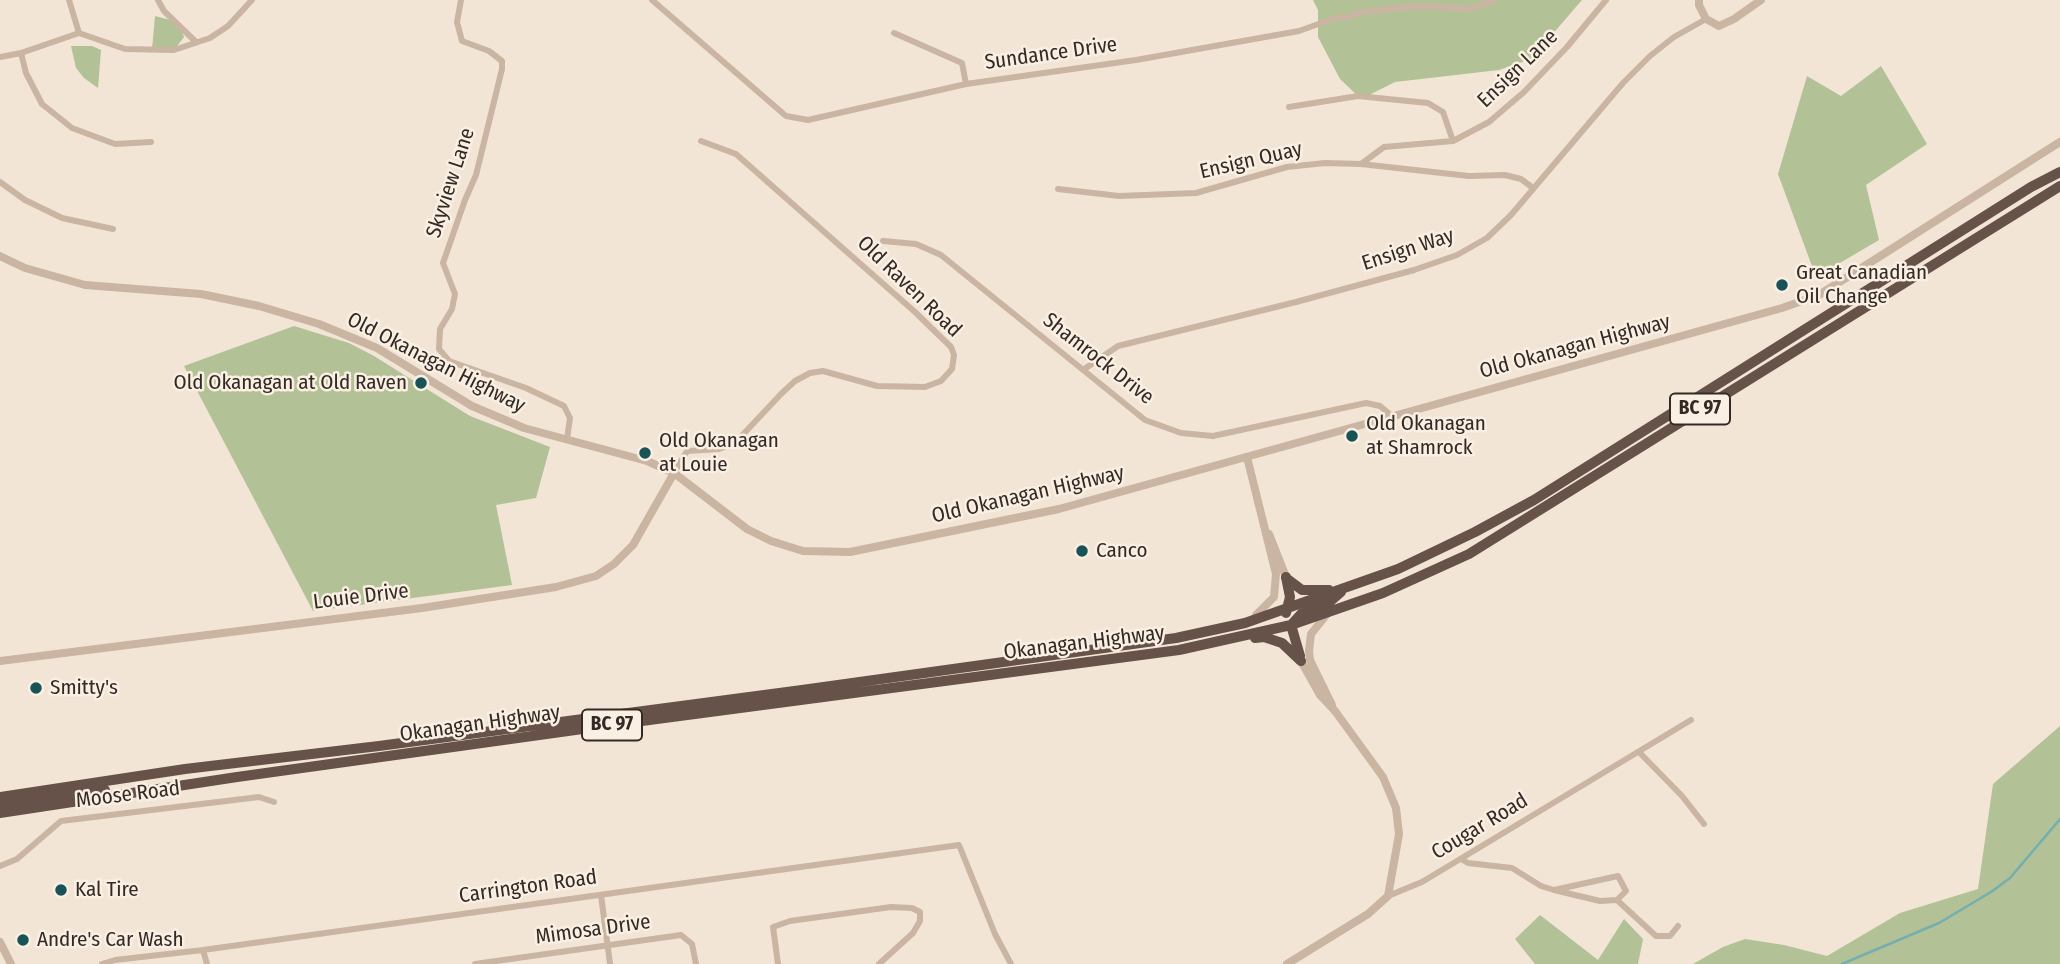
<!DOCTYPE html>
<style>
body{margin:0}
canvas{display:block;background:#f2e5d6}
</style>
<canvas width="2060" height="964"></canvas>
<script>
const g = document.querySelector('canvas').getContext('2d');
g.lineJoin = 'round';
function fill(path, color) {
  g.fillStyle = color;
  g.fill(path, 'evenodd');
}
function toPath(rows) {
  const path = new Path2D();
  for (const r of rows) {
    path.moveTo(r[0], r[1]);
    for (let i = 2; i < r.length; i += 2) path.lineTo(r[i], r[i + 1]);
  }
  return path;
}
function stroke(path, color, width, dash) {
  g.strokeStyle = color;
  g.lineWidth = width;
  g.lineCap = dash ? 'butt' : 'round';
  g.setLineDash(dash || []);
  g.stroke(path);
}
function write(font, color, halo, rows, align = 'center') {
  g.font = font + ' "Fira Sans Condensed",sans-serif';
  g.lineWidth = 5;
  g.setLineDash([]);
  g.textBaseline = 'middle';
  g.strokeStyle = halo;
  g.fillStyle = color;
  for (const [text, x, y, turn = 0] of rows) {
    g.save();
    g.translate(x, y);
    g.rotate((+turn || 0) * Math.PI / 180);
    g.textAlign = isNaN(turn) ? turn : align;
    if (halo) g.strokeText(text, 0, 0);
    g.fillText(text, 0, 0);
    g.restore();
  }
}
fill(toPath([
 [1313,0,1582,0,1531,59,1499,70,1395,82,1365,97,1358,96,1340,79,1318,37,1318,10],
 [155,16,174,21,181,28,184,37,174,50,152,49],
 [71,46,92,46,101,50,98,88,84,78,76,68],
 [1881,66,1927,144,1866,185,1879,240,1816,277,1778,174,1807,76,1841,96],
 [294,326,349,343,374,356,470,416,550,447,536,498,496,505,512,585,313,611,184,366],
 [2060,726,2060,964,1693,964,1723,947,1745,939,1784,945,1827,956,1900,913,1978,889,1993,784],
 [1540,915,1598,960,1624,919,1643,939,1638,964,1535,964,1515,939]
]), '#b3c196');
stroke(toPath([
 [1842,964,1939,923,1991,892,2010,878,2060,819]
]), '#74aeb0', 2.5);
stroke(toPath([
 [69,0,79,33],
 [158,0,164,11,196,42],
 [461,0,457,22,462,41,489,51,502,61,502,69,476,175,465,200,443,263,455,294,452,309,440,329,439,349,449,361,526,388,564,406,570,418,567,439],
 [652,0,786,116,808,120,966,84,1136,60,1299,31,1335,18,1349,17,1361,12,1422,6,1470,9,1495,0],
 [894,33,962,63,966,84],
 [21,53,26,73,42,104,72,128,115,144,151,142],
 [0,57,21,53,79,33,125,49,174,50,210,38,228,26,252,0],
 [1289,107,1358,96,1428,103,1443,112,1453,141],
 [1361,164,1384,147,1453,141,1489,122,1524,92,1567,47,1606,0],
 [0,182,25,200,62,218,113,229],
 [1058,189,1119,196,1196,193,1287,167,1325,163,1361,164,1469,176,1505,175,1521,179,1533,188],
 [883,241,916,244,941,255,1145,420,1181,433,1213,436,1366,403,1380,406,1393,417],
 [1083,370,1118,346,1296,302,1414,270,1457,255,1487,238,1511,215,1623,83,1650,56,1674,37,1706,19],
 [674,473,687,451,719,449,735,443,781,394,795,381,810,373,823,371,877,386,925,387,941,381,952,369,954,355,951,347,915,312,736,154,701,141],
 [1639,752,1682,796,1704,824],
 [1461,859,1468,863,1512,868,1541,886,1554,890,1618,876,1626,891,1617,900,1600,901,1554,890],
 [0,866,17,859,61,821,259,797,274,802],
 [601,895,610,964],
 [1388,896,1422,882,1691,720],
 [1617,900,1656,936,1670,936,1678,926],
 [203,950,207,964],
 [102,964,115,960,203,950,959,845,995,934,1011,964],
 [475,964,681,935,692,944,696,964],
 [778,964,773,927,790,921,891,907,912,908,920,912,920,921,913,933,879,964]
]), '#cab5a2', 6);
stroke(toPath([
 [1699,0,1699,5,1706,19,1719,26,1734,19,1761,0],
 [0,256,25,268,85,285,201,294,259,306,319,324,377,348,472,406,524,428,647,461,674,473,747,529,771,541,803,551,850,552,1059,509,1782,308,1819,295,2060,142],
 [1247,457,1276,574,1274,597,1256,615],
 [1269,534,1286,577],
 [1327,614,1311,634,1309,651,1310,660,1332,705],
 [0,661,422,608,556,587,596,576,614,564,633,545,674,473],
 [0,942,11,964],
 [1287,964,1368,914,1388,896,1399,834,1396,808,1383,777,1335,711,1320,695,1301,661]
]), '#cab5a2', 8);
stroke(toPath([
 [1286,577,1290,597,1286,613],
 [1286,578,1302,590,1329,590],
 [1291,625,1301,614,1326,605,1341,592],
 [1291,625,1300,656],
 [1255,638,1264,637,1282,643,1301,661],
 [0,797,185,769,379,746,802,690,1176,638,1245,623,1398,569,1475,532,1534,500,2031,187,2060,172],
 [0,805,105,790],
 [0,813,237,777,604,726,1179,650,1291,625,1383,593,1469,554,2060,186]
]), '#665248', 10);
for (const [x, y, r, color] of [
 [1782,285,7,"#195358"],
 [421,383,7,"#195358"],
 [1352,436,7,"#195358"],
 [645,453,7,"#195358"],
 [1082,551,7,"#195358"],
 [36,688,7,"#195358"],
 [61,890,7,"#195358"],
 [23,940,7,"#195358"]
]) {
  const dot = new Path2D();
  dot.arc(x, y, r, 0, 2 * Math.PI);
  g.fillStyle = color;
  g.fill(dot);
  stroke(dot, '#faefe3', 2.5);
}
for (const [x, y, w] of [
 [1700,409,60],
 [612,725,60]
]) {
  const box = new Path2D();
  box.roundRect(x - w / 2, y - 15.5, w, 31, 5);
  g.fillStyle = '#faefe3';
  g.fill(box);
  stroke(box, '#342a25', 2);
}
write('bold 19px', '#342a25', null, [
 ["BC 97",1700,409],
 ["BC 97",612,725]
]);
write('21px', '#342a25', '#faefe3', [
 ["Sundance Drive",1051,54,-8],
 ["Ensign Lane",1518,69,-44],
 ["Ensign Quay",1251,161,-13],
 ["Skyview Lane",451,183,-72],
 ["Ensign Way",1408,250,-18],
 ["Old Raven Road",909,287,44],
 ["Old Okanagan Highway",1575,347,-15],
 ["Shamrock Drive",1098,359,38],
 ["Old Okanagan Highway",436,363,27],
 ["Old Okanagan Highway",1028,495,-13],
 ["Louie Drive",361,597,-7],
 ["Okanagan Highway",1084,643,-7],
 ["Okanagan Highway",480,724,-8],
 ["Moose Road",128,795,-7],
 ["Cougar Road",1480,827,-31],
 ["Carrington Road",528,887,-8],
 ["Mimosa Drive",593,930,-8]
]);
write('21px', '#342a25', '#faefe3', [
 ["Great Canadian",1796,273],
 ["Oil Change",1796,297],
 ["Old Okanagan at Old Raven",407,383,"right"],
 ["Old Okanagan",1366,424],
 ["at Shamrock",1366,448],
 ["Old Okanagan",659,441],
 ["at Louie",659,465],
 ["Canco",1096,551],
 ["Smitty's",50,688],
 ["Kal Tire",75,890],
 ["Andre's Car Wash",37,940]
], 'left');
</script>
